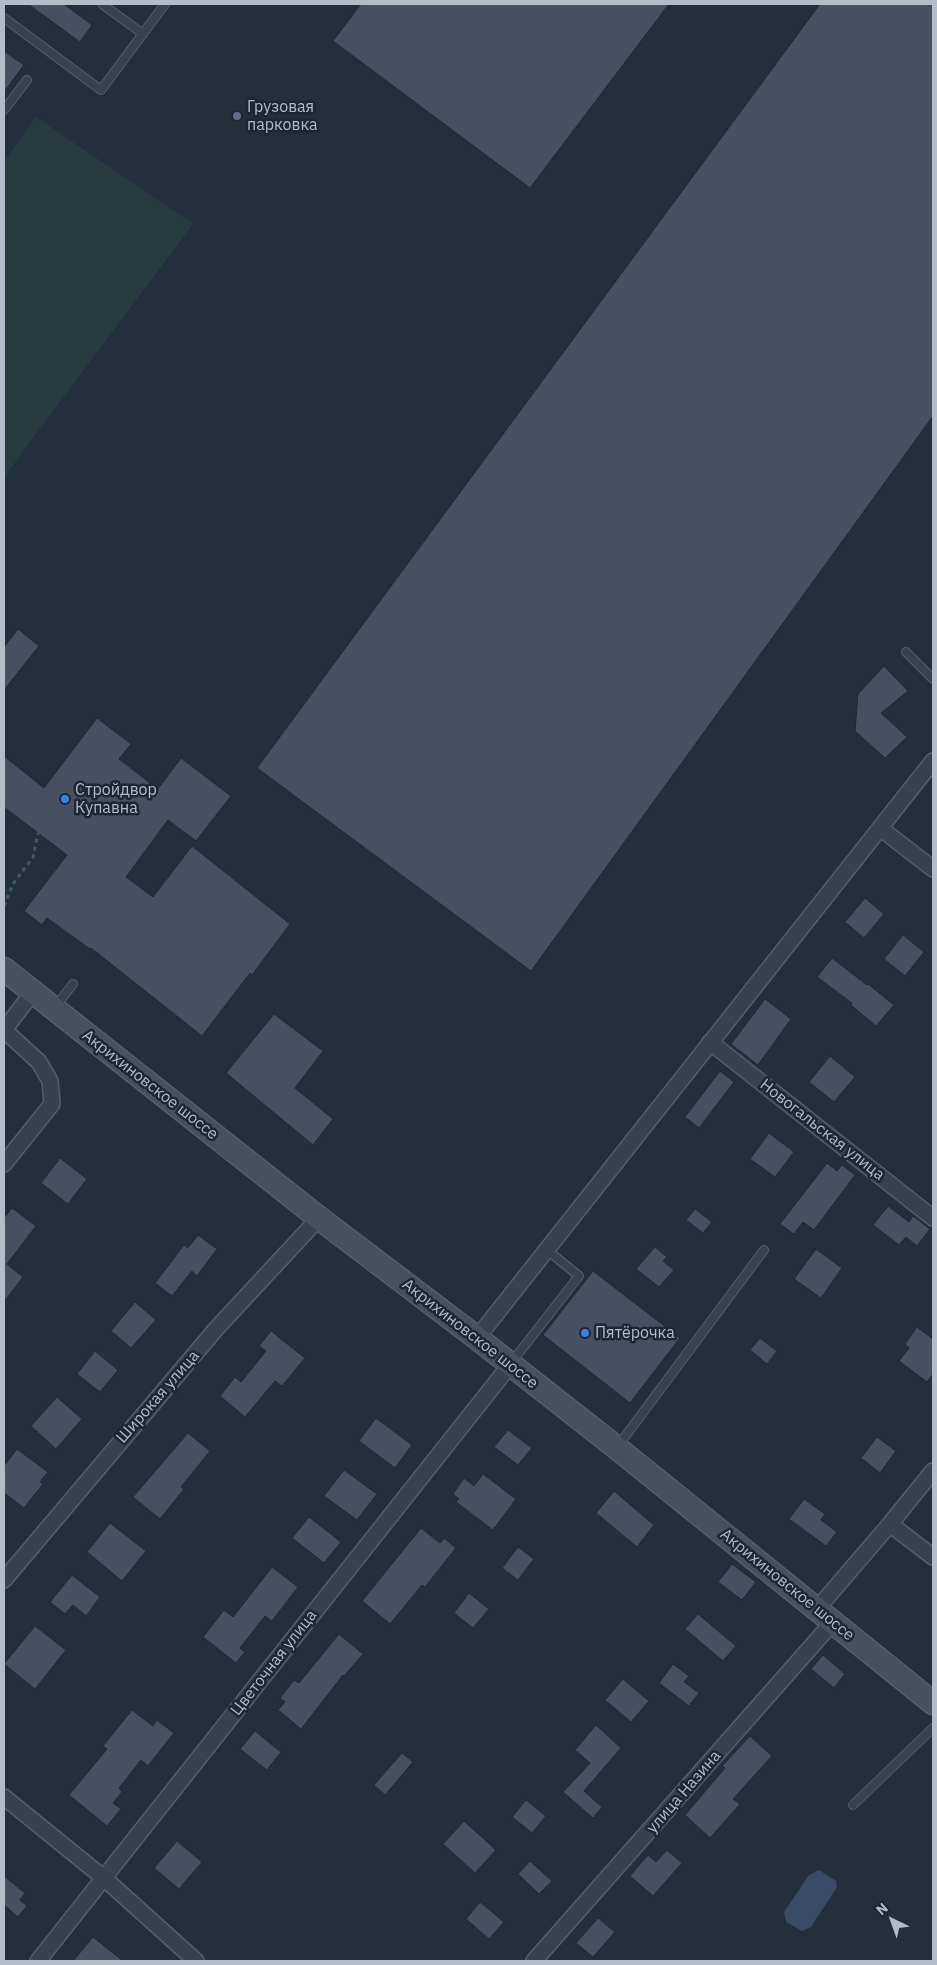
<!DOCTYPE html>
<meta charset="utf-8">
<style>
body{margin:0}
#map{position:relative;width:937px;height:1965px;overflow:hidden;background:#242f3e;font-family:"IBM Plex Sans",sans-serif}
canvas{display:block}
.frame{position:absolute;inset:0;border:5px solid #b4bcc9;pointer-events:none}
.north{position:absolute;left:867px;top:1895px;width:50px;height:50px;-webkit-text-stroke:4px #1d2633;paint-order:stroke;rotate:318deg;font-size:14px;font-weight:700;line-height:20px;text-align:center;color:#b4bcc9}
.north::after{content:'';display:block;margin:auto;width:18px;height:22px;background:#b4bcc9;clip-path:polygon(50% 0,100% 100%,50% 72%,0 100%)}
</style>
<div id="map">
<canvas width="937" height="1965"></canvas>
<div class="frame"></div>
<div class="north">N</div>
</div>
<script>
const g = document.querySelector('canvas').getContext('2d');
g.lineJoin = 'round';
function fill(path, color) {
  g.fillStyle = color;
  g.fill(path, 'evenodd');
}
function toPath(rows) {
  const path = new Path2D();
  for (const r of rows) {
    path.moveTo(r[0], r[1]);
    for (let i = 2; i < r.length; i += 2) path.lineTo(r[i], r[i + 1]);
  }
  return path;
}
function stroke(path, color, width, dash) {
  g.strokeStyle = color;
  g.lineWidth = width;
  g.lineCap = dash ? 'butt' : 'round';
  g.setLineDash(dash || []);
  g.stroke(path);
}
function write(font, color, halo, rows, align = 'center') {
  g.font = font + ' "IBM Plex Sans",sans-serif';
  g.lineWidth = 5;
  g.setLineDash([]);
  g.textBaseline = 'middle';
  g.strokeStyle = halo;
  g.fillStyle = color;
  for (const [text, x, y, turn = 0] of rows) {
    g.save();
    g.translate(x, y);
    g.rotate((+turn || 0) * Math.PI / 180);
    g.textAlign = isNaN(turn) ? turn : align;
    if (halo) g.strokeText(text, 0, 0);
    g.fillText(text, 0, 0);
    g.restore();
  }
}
fill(toPath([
 [36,117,193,224,4,477,4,161]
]), '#263c3f');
fill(toPath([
 [819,1870,836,1881,837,1887,811,1927,802,1931,786,1922,784,1912,809,1875]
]), '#394c67');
const building = toPath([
 [28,4,64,4,92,25,80,42,28,4],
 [361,4,669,4,530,188,333,41,361,4],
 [820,4,933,4,933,416,531,971,257,768,820,4],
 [4,51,24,65,4,92,4,51],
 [18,629,39,646,4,690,4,647,18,629],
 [884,666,908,691,881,713,907,737,885,758,855,731,858,694,884,666],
 [97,718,131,744,119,759,158,789,181,758,231,796,196,841,168,820,126,877,153,897,192,846,290,924,252,975,250,973,202,1036,91,948,90,949,47,918,42,925,24,911,67,855,4,807,4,756,44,788,97,718],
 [865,898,884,914,864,938,845,922,865,898],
 [903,935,924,952,905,976,884,959,903,935],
 [832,958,867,985,868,984,894,1005,876,1026,851,1005,852,1003,817,977,832,958],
 [765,999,791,1019,758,1065,731,1044,765,999],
 [274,1014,323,1051,295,1088,333,1119,313,1145,226,1073,274,1014],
 [830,1056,855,1077,834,1102,809,1082,830,1056],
 [720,1071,734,1082,699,1128,685,1117,720,1071],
 [769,1133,794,1152,775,1177,750,1159,769,1133],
 [60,1158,87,1179,68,1204,41,1183,60,1158],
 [827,1163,837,1171,842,1165,855,1175,814,1230,803,1222,794,1234,780,1224,827,1163],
 [888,1206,909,1222,913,1216,930,1229,917,1246,906,1237,899,1245,873,1225,888,1206],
 [12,1208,36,1226,7,1264,23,1277,4,1302,4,1218,12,1208],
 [695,1209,712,1222,703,1233,686,1220,695,1209],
 [198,1235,217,1249,197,1276,192,1271,172,1296,155,1283,184,1245,188,1248,198,1235],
 [655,1247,667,1257,663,1261,674,1270,659,1287,636,1269,655,1247],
 [816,1249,842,1268,821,1298,794,1279,816,1249],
 [593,1271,680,1338,630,1403,543,1335,593,1271],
 [135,1302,156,1320,131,1348,111,1331,135,1302],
 [917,1327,933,1339,933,1374,927,1382,899,1361,909,1348,905,1344,917,1327],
 [271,1331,305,1358,282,1386,275,1381,245,1417,220,1396,235,1377,241,1382,266,1351,259,1346,271,1331],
 [760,1338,777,1351,767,1364,750,1350,760,1338],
 [95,1351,118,1370,100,1392,77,1374,95,1351],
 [57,1397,82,1419,56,1449,31,1426,57,1397],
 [376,1418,412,1445,395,1468,359,1441,376,1418],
 [508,1430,532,1448,518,1465,494,1447,508,1430],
 [188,1433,210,1451,181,1487,184,1489,160,1519,133,1497,188,1433],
 [877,1437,896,1451,880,1473,861,1458,877,1437],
 [17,1449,48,1472,40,1482,43,1484,24,1508,4,1493,4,1466,17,1449],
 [344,1470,377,1494,357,1520,324,1496,344,1470],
 [483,1474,516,1499,493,1530,456,1502,459,1499,453,1494,464,1478,474,1486,483,1474],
 [614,1491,654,1525,637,1547,596,1513,614,1491],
 [804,1499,825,1514,821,1520,837,1532,826,1546,789,1519,804,1499],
 [309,1517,341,1542,324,1563,292,1538,309,1517],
 [110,1523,146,1551,122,1581,87,1552,110,1523],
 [421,1528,440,1543,444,1538,456,1548,425,1587,422,1585,390,1624,362,1601,421,1528],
 [518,1547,534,1559,518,1580,502,1568,518,1547],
 [732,1564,756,1582,742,1600,718,1582,732,1564],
 [272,1567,298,1587,272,1621,265,1616,240,1648,245,1652,236,1663,203,1637,224,1610,233,1617,272,1567],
 [72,1575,100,1597,86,1616,73,1605,65,1614,50,1602,72,1575],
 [469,1593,489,1609,473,1628,454,1613,469,1593],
 [698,1614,736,1646,723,1661,685,1629,698,1614],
 [35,1626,66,1650,35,1689,4,1664,35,1626],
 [339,1634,363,1654,344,1676,343,1675,301,1729,278,1710,285,1702,280,1698,294,1680,299,1683,339,1634],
 [823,1655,845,1674,834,1688,811,1669,823,1655],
 [673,1664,689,1676,684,1682,699,1693,689,1706,659,1683,673,1664],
 [623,1679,649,1701,631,1722,605,1700,623,1679],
 [132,1710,153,1726,157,1720,174,1733,148,1766,141,1760,119,1788,122,1792,113,1803,121,1809,107,1826,69,1795,107,1749,103,1746,132,1710],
 [596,1725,621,1748,584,1791,602,1807,593,1818,563,1792,590,1763,575,1750,596,1725],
 [255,1731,281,1752,267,1770,240,1749,255,1731],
 [750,1736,772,1756,733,1799,740,1804,710,1838,685,1815,725,1768,722,1766,750,1736],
 [402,1753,413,1762,385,1795,374,1785,402,1753],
 [526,1800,546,1816,532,1833,512,1817,526,1800],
 [464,1821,496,1850,475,1873,443,1844,464,1821],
 [177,1841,202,1862,179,1889,154,1868,177,1841],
 [667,1850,682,1863,653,1896,630,1876,648,1855,656,1862,667,1850],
 [530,1861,552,1881,539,1894,518,1874,530,1861],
 [4,1876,25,1893,20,1900,27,1906,18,1917,4,1905,4,1876],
 [480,1902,504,1922,489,1939,466,1919,480,1902],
 [598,1918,615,1932,593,1957,576,1943,598,1918],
 [93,1937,123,1961,73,1961,93,1937]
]);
fill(building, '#455162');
stroke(building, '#1f2835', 1);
const service = toPath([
 [102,4,143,34],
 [4,18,101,90,165,4],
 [4,110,27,80],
 [906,652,933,679],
 [56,1006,73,984],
 [511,1363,579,1276,547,1250],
 [618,1446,764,1250],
 [853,1805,933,1728]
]);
const minor = toPath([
 [880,828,933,869],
 [4,1030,39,1062,50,1081,52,1104,4,1164],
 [4,1030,33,992],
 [710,1042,933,1218],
 [477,1338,933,761],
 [890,1524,933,1557],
 [4,1580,216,1329,319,1218],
 [817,1609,890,1524,933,1471],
 [4,1797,105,1879,196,1961],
 [38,1961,510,1365],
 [534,1961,833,1622]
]);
const secondary = toPath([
 [4,969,319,1218,477,1338,617,1448,933,1703]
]);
stroke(service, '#565f6c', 10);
stroke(minor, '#565f6c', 18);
stroke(secondary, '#565f6c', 25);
stroke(toPath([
 [4,906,13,884,33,857,38,833]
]), '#44595c', 3, [4, 4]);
stroke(service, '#38414e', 8);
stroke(minor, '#38414e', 15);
stroke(secondary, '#465061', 22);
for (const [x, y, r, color] of [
 [237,116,5,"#5c6f8a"],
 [65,799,5,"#3f7fe0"],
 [585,1333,5,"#3f7fe0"]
]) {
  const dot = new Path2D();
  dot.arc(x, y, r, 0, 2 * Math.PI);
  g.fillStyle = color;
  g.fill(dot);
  stroke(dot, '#1d2633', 2);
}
write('16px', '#b4bcc9', '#1d2633', [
 ["Грузовая",247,107],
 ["парковка",247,125],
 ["Стройдвор",75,790],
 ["Купавна",75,808],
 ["Пятёрочка",595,1333]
], 'left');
write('16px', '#b4bcc9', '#1d2633', [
 ["Акрихиновское шоссе",150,1085,38],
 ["Новогальская улица",822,1130,38],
 ["Акрихиновское шоссе",470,1334,38],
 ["Широкая улица",158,1397,-49],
 ["Акрихиновское шоссе",787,1585,39],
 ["Цветочная улица",274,1663,-52],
 ["улица Назина",684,1792,-49]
]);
</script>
